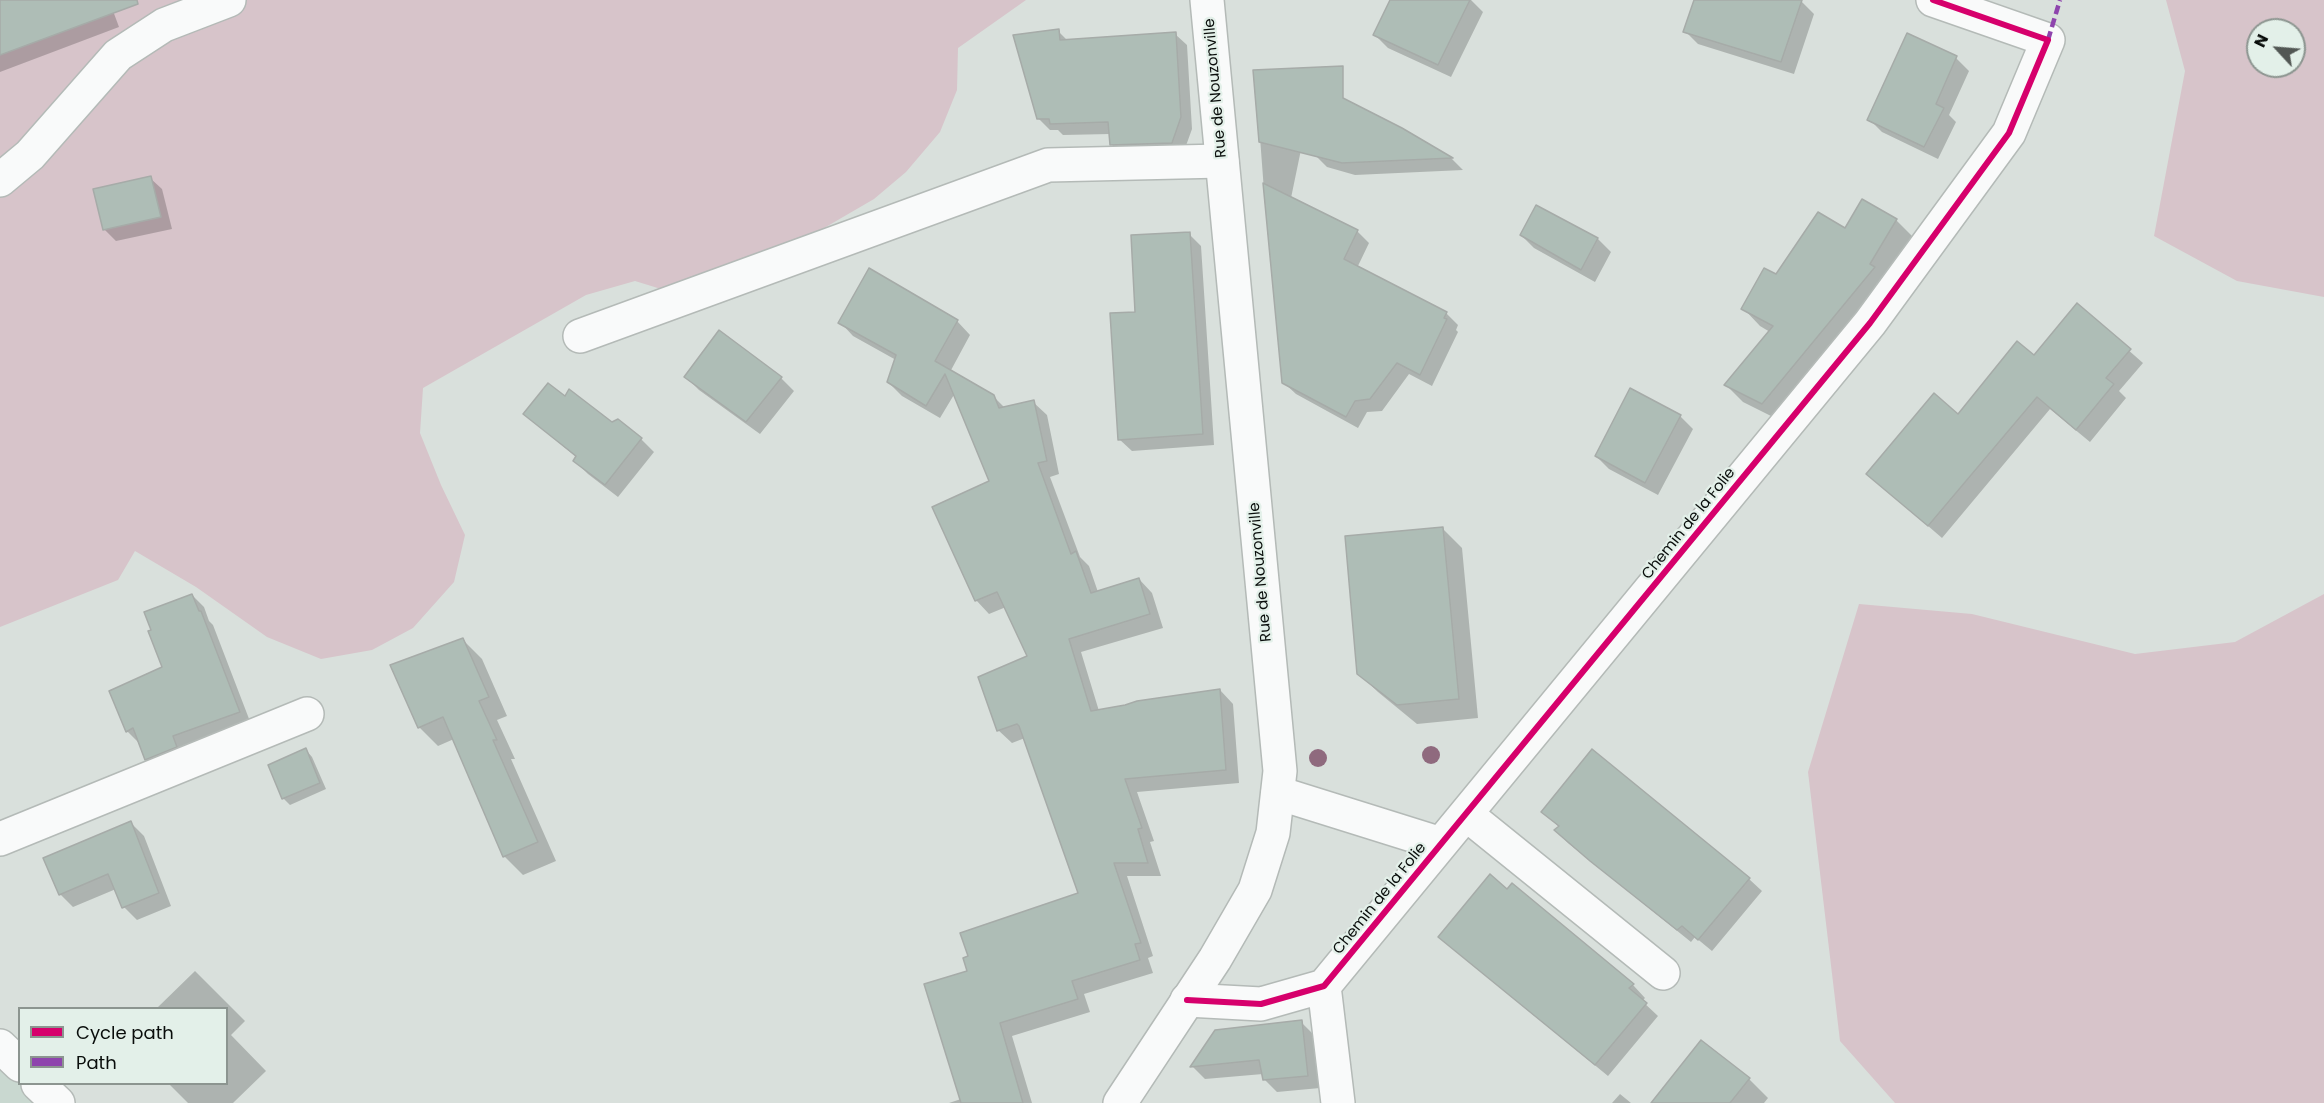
<!DOCTYPE html>
<style>
body{margin:0}
#map{position:relative;width:2324px;height:1103px;overflow:hidden;background:#d9e0dc;font-family:Poppins,sans-serif}
canvas{display:block}
.legend{position:absolute;left:18px;top:1007px;width:210px;height:78px;box-sizing:border-box;background:#e3f0e9;border:2px solid #8c9590;margin:0;padding:8px 10px;list-style:none;font-size:18px;color:#090d0b}
.legend li{display:flex;align-items:center;gap:12px;height:30px}
.legend b{width:30px;border:2px solid #8c9590}
.north{position:absolute;left:2246px;top:18px;width:60px;height:60px;box-sizing:border-box;background:#e3f0e9;border:2px solid #8c9590;border-radius:50%;rotate:296deg;font-size:16px;font-weight:700;line-height:24px;text-align:center;color:#090d0b}
.north::after{content:'';display:block;margin:auto;width:21px;height:27px;background:#525754;clip-path:polygon(50% 0,100% 100%,50% 72%,0 100%)}
</style>
<div id="map">
<canvas width="2324" height="1103"></canvas>
<ul class="legend">
<li><b style="height:8px;background:#d6006c"></b>Cycle path</li>
<li><b style="height:8px;background:#8e44ad"></b>Path</li>
</ul>
<div class="north">N</div>
</div>
<script>
const g = document.querySelector('canvas').getContext('2d');
g.lineJoin = 'round';
function fill(path, color) {
  g.fillStyle = color;
  g.fill(path, 'evenodd');
}
function toPath(rows) {
  const path = new Path2D();
  for (const r of rows) {
    path.moveTo(r[0], r[1]);
    for (let i = 2; i < r.length; i += 2) path.lineTo(r[i], r[i + 1]);
  }
  return path;
}
function stroke(path, color, width, dash) {
  g.strokeStyle = color;
  g.lineWidth = width;
  g.lineCap = dash ? 'butt' : 'round';
  g.setLineDash(dash || []);
  g.stroke(path);
}
function write(font, color, halo, rows, align = 'center') {
  g.font = font + ' Poppins,sans-serif';
  g.lineWidth = 4.5;
  g.setLineDash([]);
  g.textBaseline = 'middle';
  g.strokeStyle = halo;
  g.fillStyle = color;
  for (const [text, x, y, turn = 0] of rows) {
    g.save();
    g.translate(x, y);
    g.rotate((+turn || 0) * Math.PI / 180);
    g.textAlign = isNaN(turn) ? turn : align;
    if (halo) g.strokeText(text, 0, 0);
    g.fillText(text, 0, 0);
    g.restore();
  }
}
fill(toPath([
 [0,1046,19,1065,20,1084,38,1084,58,1103,0,1103]
]), '#c9d8d0');
fill(toPath([
 [0,0,1026,0,958,48,957,90,940,132,906,172,874,199,788,249,687,297,635,281,586,295,423,388,420,433,441,485,465,535,454,582,413,628,372,650,321,659,267,637,196,587,135,551,118,580,0,627],
 [2166,0,2324,0,2324,297,2237,281,2154,236,2185,71],
 [2258,30,2294,30,2294,66,2258,66],
 [2324,594,2324,1103,1895,1103,1840,1041,1808,772,1859,604,1972,614,2135,654,2235,642]
]), '#d7c4ca');
fill(toPath([
 [0,0,109,0,119,27,0,72],
 [1392,0,1471,0,1483,12,1451,77,1388,48,1375,35],
 [1695,0,1801,1,1814,14,1794,74,1698,44,1685,31],
 [1058,31,1068,41,1175,34,1187,45,1192,129,1183,154,1123,156,1111,144,1110,134,1063,135,1058,130,1050,130,1038,118],
 [1956,58,1969,71,1949,115,1956,122,1938,159,1882,132,1869,119],
 [1255,71,1315,82,1291,198,1357,231,1369,243,1357,268,1446,313,1458,325,1456,330,1458,332,1432,386,1409,374,1382,411,1367,412,1358,428,1296,394,1283,382,1278,217,1265,204],
 [1401,130,1452,159,1463,170,1355,175,1327,167,1315,155],
 [150,178,162,189,172,229,116,241,104,229],
 [1537,207,1598,239,1611,252,1595,282,1534,248,1521,235],
 [1896,220,1914,238,1781,421,1743,402,1726,385,1770,332,1760,326,1743,308,1777,276,1846,230],
 [1189,234,1201,246,1214,445,1132,451,1119,439,1136,313],
 [2077,305,2143,363,2119,391,2126,398,2090,442,2050,409,1942,538,1868,474,1958,416,2034,357],
 [957,321,970,335,950,372,993,396,1005,408,1033,402,1047,415,1059,474,1050,477,1080,557,1089,566,1098,592,1139,579,1152,593,1163,628,1081,652,1099,711,1220,690,1233,704,1239,783,1137,792,1154,841,1150,842,1161,876,1127,876,1153,956,1148,958,1153,973,1084,994,1090,1012,1012,1036,1032,1103,949,1103,961,1099,969,972,1080,894,1025,738,1012,743,998,730,1029,657,1006,607,989,614,976,600,991,482,955,393,940,418,902,396,888,382,896,360,853,336,840,322],
 [686,377,781,378,794,391,760,434,699,390],
 [565,398,641,439,654,452,618,497,588,474,575,461,577,458,525,414],
 [1680,416,1693,429,1658,495,1609,469,1596,456],
 [1443,529,1462,548,1478,718,1417,724,1378,692,1358,673],
 [192,595,204,607,209,621,213,625,251,724,159,771,146,759,139,743,127,731,164,668],
 [463,640,482,659,507,716,497,720,515,759,511,759,556,861,523,875,504,856,454,739,438,746,419,727],
 [306,750,312,757,326,789,290,805,283,798,270,766],
 [1543,812,1749,879,1762,891,1712,951,1695,937,1691,942,1568,843,1556,830,1559,827],
 [131,823,144,836,171,906,137,920,124,907,116,889,73,907,60,894],
 [1512,885,1633,985,1645,998,1642,1001,1658,1016,1608,1076,1453,949],
 [195,971,245,1021,231,1035,266,1071,233,1103,188,1103,169,1084,226,1084,226,1008,157,1008],
 [1301,1022,1314,1035,1320,1088,1277,1092,1264,1079,1263,1074,1205,1079,1192,1066],
 [1749,1079,1768,1098,1764,1103,1653,1103],
 [1620,1094,1631,1103,1612,1103]
]), '#0003');
const building = toPath([
 [0,0,137,0,138,4,0,55,0,0],
 [1390,0,1470,0,1438,65,1373,35,1390,0],
 [1694,0,1802,0,1781,62,1683,32,1694,0],
 [1059,29,1060,40,1176,32,1181,117,1172,143,1110,145,1108,122,1050,124,1049,119,1037,119,1013,35,1059,29],
 [1907,33,1957,56,1936,104,1944,108,1924,147,1867,120,1907,33],
 [1343,66,1343,98,1402,128,1453,158,1342,163,1259,142,1253,70,1343,66],
 [151,176,161,217,103,230,93,189,151,176],
 [1263,183,1358,230,1344,259,1447,312,1444,318,1447,319,1420,375,1397,363,1370,399,1355,401,1346,417,1282,383,1263,183],
 [1862,199,1897,219,1870,264,1875,267,1762,404,1724,385,1773,326,1741,309,1764,268,1776,274,1818,212,1845,228,1862,199],
 [1536,205,1598,238,1581,270,1520,235,1536,205],
 [1190,232,1203,434,1118,440,1110,313,1135,312,1131,235,1190,232],
 [869,268,958,320,935,361,994,395,999,408,1034,400,1047,461,1038,463,1071,554,1076,551,1091,593,1139,578,1150,614,1069,639,1091,711,1125,705,1137,701,1220,689,1226,770,1125,779,1142,828,1138,829,1148,863,1114,863,1141,943,1135,944,1140,960,1072,981,1078,999,1000,1023,1023,1103,961,1103,924,984,967,971,963,958,968,956,960,933,1078,893,1019,726,1017,724,997,731,978,677,1027,656,997,592,975,601,932,507,989,481,945,374,926,406,887,382,896,355,838,323,869,268],
 [2077,303,2131,349,2106,378,2114,384,2076,430,2037,397,1928,526,1866,474,1934,393,1958,414,2017,341,2034,355,2077,303],
 [719,330,782,377,746,422,684,377,719,330],
 [548,383,565,396,569,389,612,422,618,419,642,438,605,485,573,461,576,456,523,414,548,383],
 [1630,388,1681,415,1645,483,1595,456,1630,388],
 [1443,527,1459,699,1397,705,1357,674,1345,536,1443,527],
 [192,594,199,611,201,611,240,712,173,736,177,747,145,760,133,728,126,732,109,691,162,667,148,631,151,630,144,612,192,594],
 [463,638,489,697,479,701,497,740,493,740,538,842,503,857,443,717,418,728,390,665,463,638],
 [306,748,320,783,282,799,268,765,306,748],
 [1592,749,1750,878,1698,940,1682,926,1677,930,1590,861,1554,830,1559,826,1541,812,1592,749],
 [131,821,159,893,122,908,108,874,59,895,43,858,131,821],
 [1490,874,1507,889,1512,883,1634,984,1629,988,1647,1003,1595,1065,1438,937,1490,874],
 [1302,1020,1308,1076,1263,1080,1259,1060,1190,1067,1215,1030,1302,1020],
 [1701,1040,1750,1078,1730,1103,1651,1103,1701,1040]
]);
fill(building, '#aebdb6');
stroke(building, '#a6aba8', 1.5);
const minor = toPath([
 [0,180,30,155,118,55,164,25,229,0],
 [580,336,1048,165,1222,161],
 [1278,793,1441,844],
 [1466,814,1663,973],
 [0,839,307,714],
 [1324,986,1338,1103],
 [1187,1000,1261,1004,1324,986,1870,323,2009,133,2048,40,1933,0],
 [0,1046,20,1065],
 [38,1084,58,1103]
]);
const major = toPath([
 [1120,1103,1215,959,1255,890,1273,833,1280,771,1207,0]
]);
stroke(minor, '#b4bab7', 36);
stroke(major, '#b4bab7', 36);
stroke(minor, '#f9fafa', 33);
stroke(major, '#f9fafa', 33);
stroke(toPath([
 [2048,40,2060,0]
]), '#8e44ad', 4.5, [9, 4.5]);
stroke(toPath([
 [1187,1000,1261,1004,1324,986,1870,323,2009,133,2048,40,1933,0]
]), '#d6006c', 6);
g.fillStyle = '#8f6a7e';
for (const [x, y] of [
 [1431,755],
 [1318,758]
]) {
  g.beginPath();
  g.arc(x, y, 9, 0, 2 * Math.PI);
  g.fill();
}
write('15px', '#090d0b', '#e3f0e9', [
 ["Rue de Nouzonville",1216,88,-95],
 ["Chemin de la Folie",1689,524,-51],
 ["Rue de Nouzonville",1261,572,-95],
 ["Chemin de la Folie",1380,899,-51]
]);
</script>
